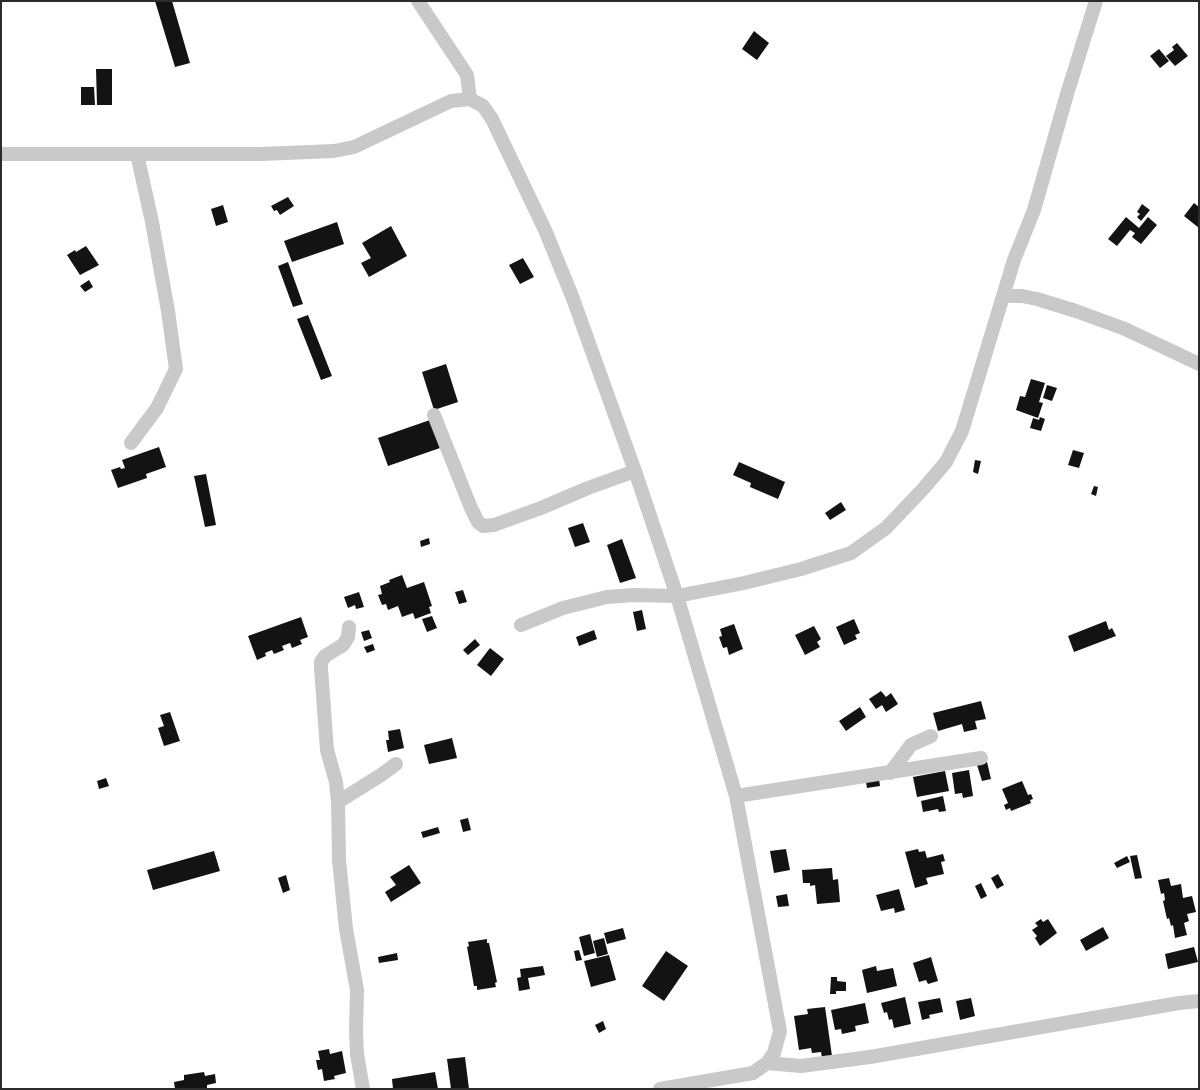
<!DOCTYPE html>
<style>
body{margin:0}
#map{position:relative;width:1200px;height:1090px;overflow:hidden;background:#fff;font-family:Raleway,sans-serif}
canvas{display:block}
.frame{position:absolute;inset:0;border:2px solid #2c2c2c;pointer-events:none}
</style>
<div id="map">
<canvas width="1200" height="1090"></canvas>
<div class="frame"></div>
</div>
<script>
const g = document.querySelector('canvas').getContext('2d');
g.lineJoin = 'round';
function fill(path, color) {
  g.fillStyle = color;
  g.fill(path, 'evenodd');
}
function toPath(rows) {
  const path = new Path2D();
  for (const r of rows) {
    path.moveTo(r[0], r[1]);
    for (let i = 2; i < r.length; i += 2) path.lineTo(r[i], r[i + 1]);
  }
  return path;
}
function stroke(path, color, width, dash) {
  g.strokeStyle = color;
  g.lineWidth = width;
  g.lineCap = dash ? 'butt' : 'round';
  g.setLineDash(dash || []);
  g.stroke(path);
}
fill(toPath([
 [155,1,172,1,190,63,175,67],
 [754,31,769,43,757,60,742,49],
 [1177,43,1188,56,1175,66,1166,56,1174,50,1172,47],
 [1159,49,1169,61,1160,68,1150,56],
 [96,69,112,69,112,105,97,105],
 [81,87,94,87,95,105,81,105],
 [288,197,294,206,280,215,277,210,274,211,271,206],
 [1194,203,1199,207,1199,228,1184,216],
 [1142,204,1150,210,1141,221,1137,217,1140,214,1137,212],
 [223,205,228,222,216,226,211,209],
 [1126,217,1139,228,1148,217,1157,225,1141,244,1132,237,1135,233,1130,230,1117,246,1108,239],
 [337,222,344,244,292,262,284,241],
 [391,226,407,256,369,277,361,263,371,258,362,243],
 [86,246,99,265,80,275,67,255,75,250,76,252],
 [523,258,534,277,520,284,509,265],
 [288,262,303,304,293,307,278,266],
 [89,280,93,287,85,292,80,286],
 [308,315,332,376,321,380,297,319],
 [446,364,458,402,434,410,422,372],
 [1031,379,1045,383,1039,402,1043,403,1038,418,1016,410,1020,396,1025,397],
 [1047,385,1057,388,1052,401,1043,398],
 [1040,417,1045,419,1041,431,1030,428,1033,418,1039,420],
 [430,420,440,448,388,466,378,438],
 [159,447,166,467,146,474,147,478,118,488,111,470,120,467,121,469,125,468,122,460],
 [1073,450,1084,453,1079,468,1068,465],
 [975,460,981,461,978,474,973,472],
 [739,462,785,482,778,499,750,487,751,483,733,475],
 [206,474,216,525,205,527,194,476],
 [1094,486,1098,487,1096,496,1091,494],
 [841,502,846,510,830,520,825,513],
 [583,523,590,542,575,547,568,528],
 [429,538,430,544,421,547,420,541],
 [622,539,636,578,620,583,607,545],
 [402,575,407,588,424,582,432,606,429,607,431,613,415,619,413,613,402,617,398,606,388,610,386,604,382,605,378,595,382,594,380,586,390,582,389,580],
 [463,590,467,602,459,604,455,592],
 [359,592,364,607,356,609,355,605,348,608,344,597],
 [642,610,646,629,637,631,633,612],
 [432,616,437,628,427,632,422,619],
 [301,617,308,637,300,640,302,644,292,648,290,643,282,646,284,650,274,654,272,650,265,653,266,656,257,660,248,636],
 [854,619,860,633,855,635,857,639,844,645,836,627],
 [1106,621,1109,630,1112,628,1116,636,1074,652,1068,636],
 [734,624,743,649,729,655,727,647,723,648,719,637,722,636,720,629],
 [814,626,821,639,817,642,820,647,805,655,795,635],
 [369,630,372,638,364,641,361,632],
 [594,630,597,639,579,646,576,637],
 [475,639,480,645,468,655,463,650],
 [373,644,375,650,367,653,364,647],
 [490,648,504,659,491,676,477,665],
 [881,691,886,697,891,693,898,704,886,712,882,705,876,709,869,699],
 [981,701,986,719,975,721,977,729,964,732,962,724,938,731,933,713],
 [860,707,866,717,846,731,839,721],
 [170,712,180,741,164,746,158,728,164,726,160,715],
 [400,729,404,748,388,752,386,740,389,740,388,731],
 [452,738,457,758,429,764,424,745],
 [987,762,991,779,982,781,977,765],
 [969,770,973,796,963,798,962,793,955,794,952,773],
 [945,771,949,791,917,797,913,777],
 [106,778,109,786,99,789,97,781],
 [879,779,880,786,867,788,866,782],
 [1022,781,1028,795,1031,794,1033,799,1030,800,1031,803,1011,811,1010,808,1006,810,1004,805,1008,803,1002,789],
 [943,796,946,811,939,812,938,809,923,812,921,801],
 [468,818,471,830,463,832,460,820],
 [438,827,440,833,423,838,421,832],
 [786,849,790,870,774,873,770,851],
 [918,849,919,852,925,851,927,858,943,854,945,861,941,862,944,874,926,878,928,884,915,888,905,852],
 [214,851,220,871,153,890,147,870],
 [1137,855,1142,878,1135,879,1130,856],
 [1127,856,1130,862,1117,868,1114,863],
 [409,865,421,883,391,902,385,892,396,885,390,877],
 [832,868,833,880,838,879,840,902,817,904,815,885,810,886,810,883,803,883,802,870],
 [998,874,1004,885,997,889,991,878],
 [286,875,290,890,283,893,278,878],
 [1169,878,1171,886,1181,884,1183,898,1192,896,1196,912,1187,914,1189,921,1184,923,1187,935,1175,938,1173,925,1171,926,1169,918,1167,919,1163,901,1165,900,1164,893,1161,894,1158,880],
 [981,883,987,896,981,899,975,886],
 [899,889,905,910,895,913,894,908,881,911,876,895],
 [787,894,789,906,778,907,776,896],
 [1041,919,1043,922,1048,919,1057,933,1040,946,1035,938,1037,936,1032,930,1038,926,1035,923],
 [1103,927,1109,938,1086,951,1080,940],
 [623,928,626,939,607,944,604,933],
 [590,934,595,953,584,956,579,937],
 [604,938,608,954,597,957,593,941],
 [487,939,487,943,489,943,497,982,495,983,496,987,477,990,477,986,474,986,467,947,469,946,468,942],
 [1194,947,1198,962,1168,969,1165,954],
 [579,950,582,960,576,961,574,951],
 [666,951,688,966,664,1001,642,986],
 [397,953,398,960,379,963,378,957],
 [609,955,616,980,591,987,584,961],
 [931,957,938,981,928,984,926,980,919,982,913,963],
 [543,966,545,975,528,978,530,989,519,991,517,978,521,977,520,969],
 [876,966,877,971,893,968,897,986,867,993,862,970],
 [831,977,837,977,837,981,846,982,846,991,836,991,836,994,830,994],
 [905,997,911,1024,894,1028,892,1019,889,1020,887,1012,884,1013,881,1003],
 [940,998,943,1012,929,1015,930,1018,922,1020,918,1002],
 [971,998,975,1016,960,1020,956,1001],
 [865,1003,869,1023,855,1026,856,1031,842,1034,841,1029,835,1030,831,1010],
 [825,1007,832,1056,822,1058,821,1052,812,1053,811,1048,799,1050,794,1016,808,1014,807,1009],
 [603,1021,606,1029,599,1033,595,1025],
 [329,1049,330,1054,342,1051,346,1073,334,1076,335,1079,324,1081,322,1069,318,1070,316,1060,320,1060,318,1051],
 [465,1057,469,1089,451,1089,447,1059],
 [204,1072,205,1076,215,1074,216,1083,207,1085,207,1089,175,1089,174,1082,184,1080,184,1075],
 [435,1072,438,1089,393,1089,392,1079]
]), '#131313');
stroke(toPath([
 [418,1,467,75,470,99],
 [1,154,261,154,334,151,354,147,451,101,470,99,483,106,492,119,545,230,572,296,635,471,677,596,736,796,780,1031,774,1053,767,1063,753,1073,660,1089],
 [1004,296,1022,296,1037,299,1076,311,1125,329,1199,364],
 [434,415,471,508,478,522,483,526,494,525,541,508,588,488,635,471],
 [131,443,157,408,176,369,168,311,152,222,137,154],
 [521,625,563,608,607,597,634,595,677,596,744,583,801,569,851,553,886,528,923,489,946,462,962,431,1014,260,1034,210,1067,94,1096,1],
 [349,627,348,637,343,645,325,656,321,662,321,668,327,750,336,782,338,802,339,860,346,929,357,990,356,1031,357,1054,363,1089],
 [890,773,911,745,931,736],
 [736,796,981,758],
 [338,802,381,775,396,764],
 [767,1063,801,1066,870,1057,1179,1003,1199,1001]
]), '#c9c9c9', 14);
</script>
